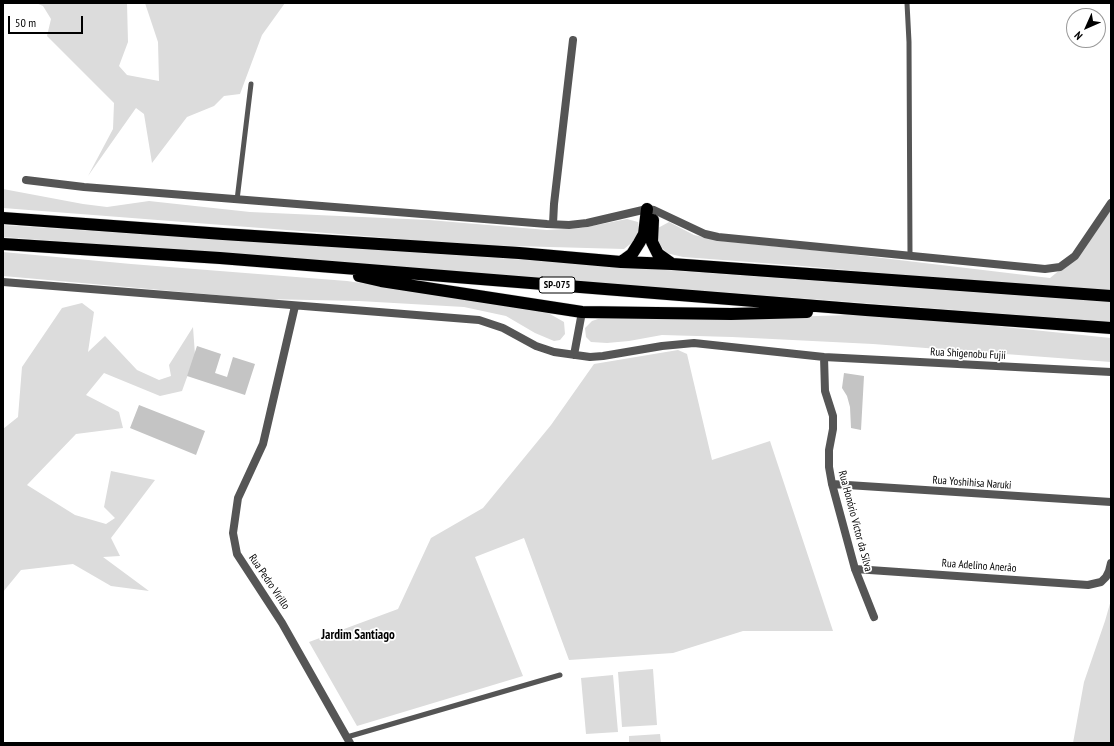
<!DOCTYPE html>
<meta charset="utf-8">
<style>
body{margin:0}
#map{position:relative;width:1114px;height:746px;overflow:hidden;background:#fff;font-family:"PT Sans Narrow",sans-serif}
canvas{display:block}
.frame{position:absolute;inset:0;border:4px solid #000;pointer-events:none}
.north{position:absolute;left:1066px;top:8px;width:40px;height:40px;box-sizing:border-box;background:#fff;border:1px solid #999;border-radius:50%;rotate:225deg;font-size:11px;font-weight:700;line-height:16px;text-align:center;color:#000}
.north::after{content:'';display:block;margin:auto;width:14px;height:18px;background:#000;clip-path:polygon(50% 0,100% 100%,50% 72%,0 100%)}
.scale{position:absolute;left:8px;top:16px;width:75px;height:18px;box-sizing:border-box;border:2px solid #000;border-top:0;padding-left:5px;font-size:12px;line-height:14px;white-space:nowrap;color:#000;-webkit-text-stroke:3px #fff;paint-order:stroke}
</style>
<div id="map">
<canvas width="1114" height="746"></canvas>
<div class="frame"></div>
<div class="north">N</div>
<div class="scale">50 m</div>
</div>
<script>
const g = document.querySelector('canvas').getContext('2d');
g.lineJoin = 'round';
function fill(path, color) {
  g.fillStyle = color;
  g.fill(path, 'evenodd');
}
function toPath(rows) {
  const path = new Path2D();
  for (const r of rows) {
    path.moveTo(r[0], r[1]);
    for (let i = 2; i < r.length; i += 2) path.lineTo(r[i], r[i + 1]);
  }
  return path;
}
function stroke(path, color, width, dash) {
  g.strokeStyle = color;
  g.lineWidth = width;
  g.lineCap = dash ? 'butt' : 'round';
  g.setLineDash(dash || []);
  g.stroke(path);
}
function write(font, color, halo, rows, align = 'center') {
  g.font = font + ' "PT Sans Narrow",sans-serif';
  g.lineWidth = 3.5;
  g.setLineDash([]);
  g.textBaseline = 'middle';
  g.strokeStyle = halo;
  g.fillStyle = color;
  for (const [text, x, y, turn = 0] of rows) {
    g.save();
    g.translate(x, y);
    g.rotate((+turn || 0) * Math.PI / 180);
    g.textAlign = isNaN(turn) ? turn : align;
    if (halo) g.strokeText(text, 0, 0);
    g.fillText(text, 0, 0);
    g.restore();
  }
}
fill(toPath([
 [36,3,127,3,128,42,119,66,127,75,159,81,158,42,145,3,285,3,262,35,240,94,224,96,214,106,187,117,152,163,144,114,136,108,88,176,113,129,114,103,47,36,51,19,43,6],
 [3,189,83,204,107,207,149,201,250,212,429,220,547,230,582,228,627,219,638,222,639,229,634,241,624,249,440,244,390,238,3,208],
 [1111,209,1111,291,1000,284,802,266,683,257,666,253,655,238,658,228,669,222,694,235,721,241,832,252,1050,278,1066,265],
 [3,225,484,257,1111,302,1111,322,3,237],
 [3,252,131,264,347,281,543,310,564,322,565,334,560,340,554,341,535,333,506,316,464,307,359,301,262,299,3,276],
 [82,303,94,312,88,352,105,336,137,370,159,380,171,376,169,365,193,327,195,355,182,391,160,396,104,373,86,395,119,412,123,428,76,434,27,485,75,515,106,524,115,518,104,507,111,471,155,480,111,538,120,556,103,557,149,591,111,586,73,564,21,570,3,592,3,429,18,417,22,367,62,308],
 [878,314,1111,338,1111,362,873,344,732,337,662,335,629,341,607,343,591,342,586,337,585,328,592,321,604,317,787,317],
 [678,350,687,354,712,460,770,441,833,631,743,631,673,653,569,660,524,538,475,557,523,676,357,726,309,642,398,609,431,538,483,508,551,425,594,364],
 [1111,600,1111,743,1073,743,1084,682,1105,621],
 [653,669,657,725,622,727,618,672],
 [613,675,618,732,586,734,581,678],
 [660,734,661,743,629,743,629,736]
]), '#dcdcdc');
fill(toPath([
 [197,346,221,354,215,373,227,377,233,357,255,364,245,395,187,376],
 [844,373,864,376,861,430,851,428,850,407,847,396,842,388],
 [139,405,205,431,196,455,130,428]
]), '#c4c4c4');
const motorway = toPath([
 [3,218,223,234,519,253,621,262,672,264,1111,296],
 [653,220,652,242,658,254,672,264],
 [3,244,220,258,866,310,1111,328],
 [621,262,632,254,639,243,644,234,647,209],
 [359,276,381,281,582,312,731,314,807,312]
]);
stroke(motorway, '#dbdbdb', 13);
stroke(toPath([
 [907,3,909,42,910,256],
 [237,200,251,84],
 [347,737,560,675]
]), '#555', 5);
stroke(toPath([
 [26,180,84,187,547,224,569,225,587,223,647,209,654,210,705,234,718,237,1045,269,1060,267,1075,256,1111,203],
 [553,224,554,204,573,40],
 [3,282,479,320,503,328,536,346,554,352,590,357,603,356,662,346,694,343,824,357,1111,372],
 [295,306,263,444,238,498,233,533,237,554,282,623,350,743],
 [574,355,582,312],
 [824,357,825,391,833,416,833,429,829,450,829,467,832,484,855,569,874,617],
 [832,484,1111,502],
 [855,569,1088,585,1101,582,1106,577,1109,571,1111,563]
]), '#555', 8);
stroke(motorway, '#000', 12);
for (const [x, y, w] of [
 [557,285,36]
]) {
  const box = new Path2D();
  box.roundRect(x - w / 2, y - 8, w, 16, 3);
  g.fillStyle = '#fff';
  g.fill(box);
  stroke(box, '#000', 1);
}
write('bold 10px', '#000', null, [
 ["SP-075",557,285]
]);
write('11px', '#000', '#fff', [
 ["Rua Shigenobu Fujii",968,354,3],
 ["Rua Yoshihisa Naruki",972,483,4],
 ["Rua Honório Victor da Silva",855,521,75],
 ["Rua Adelino Anerão",979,566,4],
 ["Rua Pedro Virillo",269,582,56]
]);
write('bold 13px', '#000', '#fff', [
 ["Jardim Santiago",358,635]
]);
</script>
